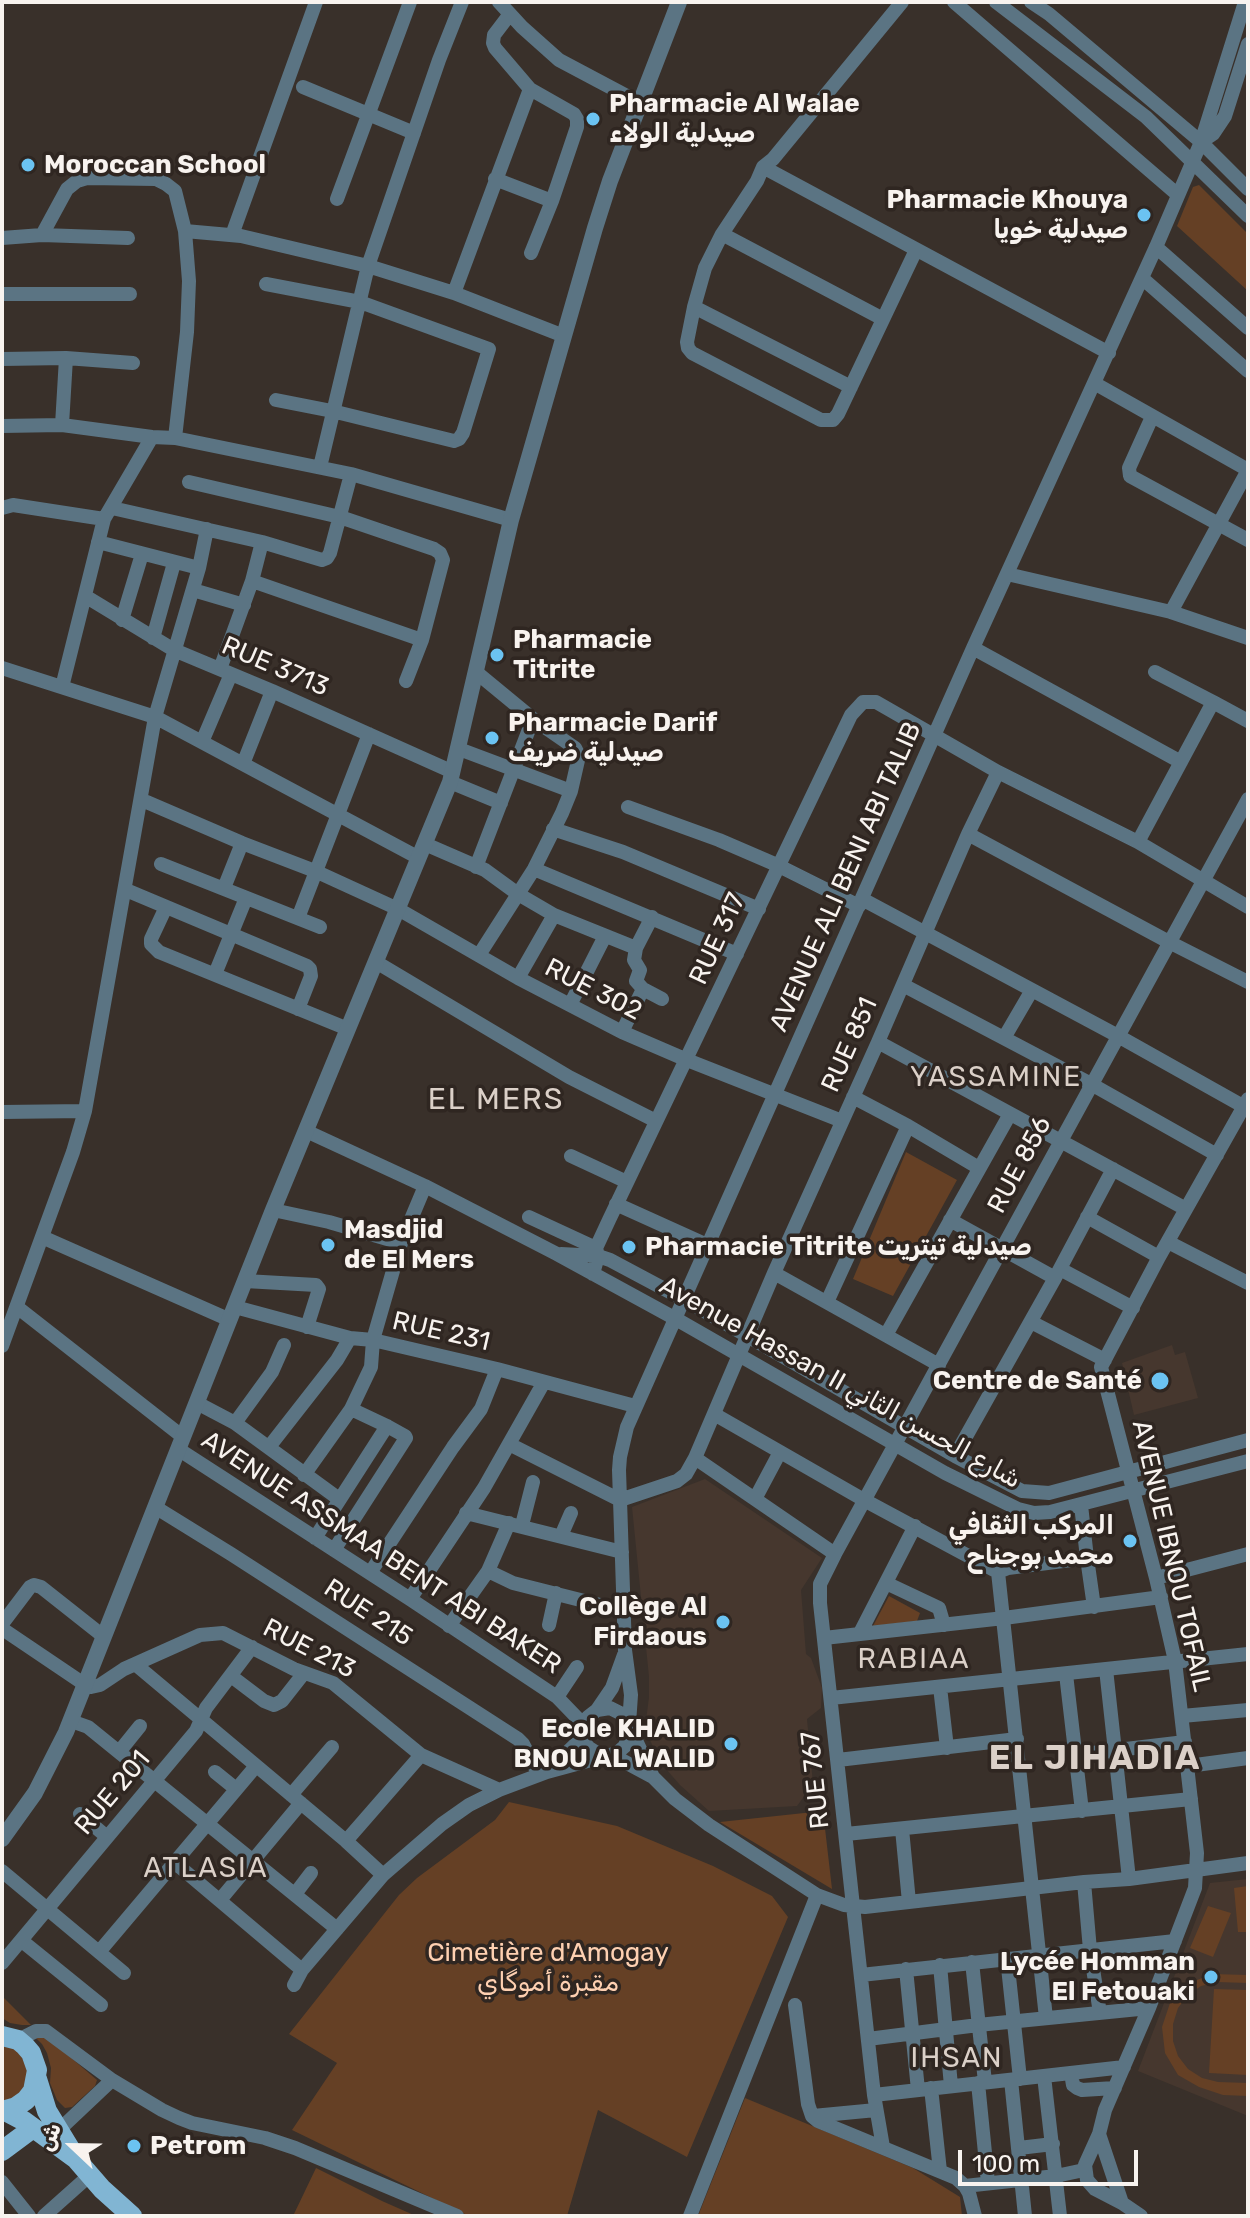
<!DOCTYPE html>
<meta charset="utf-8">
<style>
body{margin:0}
#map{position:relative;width:1250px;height:2218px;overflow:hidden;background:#39302a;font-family:Rubik,Cairo,sans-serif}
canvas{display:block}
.frame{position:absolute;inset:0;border:4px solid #f8f3ef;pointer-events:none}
.north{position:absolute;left:32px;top:2106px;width:80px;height:80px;-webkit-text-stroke:6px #2f2621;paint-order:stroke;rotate:292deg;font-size:22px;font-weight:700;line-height:32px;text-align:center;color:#f8f3ef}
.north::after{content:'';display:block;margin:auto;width:28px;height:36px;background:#f8f3ef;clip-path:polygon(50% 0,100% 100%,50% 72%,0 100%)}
.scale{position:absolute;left:958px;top:2150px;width:180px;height:36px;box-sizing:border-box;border:4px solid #f8f3ef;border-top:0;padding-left:10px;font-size:24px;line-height:28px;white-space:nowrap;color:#f8f3ef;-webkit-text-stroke:6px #2f2621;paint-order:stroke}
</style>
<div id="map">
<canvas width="1250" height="2218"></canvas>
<div class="frame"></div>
<div class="north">ش</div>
<div class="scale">100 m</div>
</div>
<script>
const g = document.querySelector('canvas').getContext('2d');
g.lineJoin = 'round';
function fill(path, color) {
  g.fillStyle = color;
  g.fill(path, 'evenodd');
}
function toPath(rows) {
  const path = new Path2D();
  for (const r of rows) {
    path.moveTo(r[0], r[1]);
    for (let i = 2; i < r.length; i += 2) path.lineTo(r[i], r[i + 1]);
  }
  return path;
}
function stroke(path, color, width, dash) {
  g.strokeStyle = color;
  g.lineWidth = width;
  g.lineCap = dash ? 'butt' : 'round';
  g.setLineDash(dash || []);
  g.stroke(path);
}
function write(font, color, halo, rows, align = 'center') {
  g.font = font + ' Rubik,Cairo,sans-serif';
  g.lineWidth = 7;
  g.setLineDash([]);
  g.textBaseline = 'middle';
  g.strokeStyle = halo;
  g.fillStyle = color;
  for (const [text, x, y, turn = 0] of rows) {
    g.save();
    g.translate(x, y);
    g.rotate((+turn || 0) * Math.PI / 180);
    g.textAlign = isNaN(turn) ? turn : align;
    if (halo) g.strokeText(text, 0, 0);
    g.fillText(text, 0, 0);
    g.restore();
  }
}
fill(toPath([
 [1172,1345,1175,1355,1185,1352,1198,1398,1134,1415,1122,1363],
 [705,1479,822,1558,801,1590,806,1654,811,1658,822,1688,821,1708,807,1719,813,1784,797,1806,709,1811,680,1785,659,1761,645,1728,649,1697,649,1677,632,1507],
 [1248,1879,1248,2116,1138,2071,1210,1883]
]), '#46372e');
fill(toPath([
 [1199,185,1248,234,1248,291,1177,226,1193,187],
 [906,1152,957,1180,893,1296,853,1279],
 [889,1596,920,1613,917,1621,873,1626],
 [509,1802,617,1826,713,1866,772,1896,788,1917,687,2157,598,2110,567,2216,469,2216,292,2130,337,2063,289,2034,399,1895,417,1878,495,1820],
 [823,1811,832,1889,720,1822],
 [1248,1886,1248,1932,1238,1932,1234,1888],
 [1208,1906,1231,1913,1213,1957,1190,1948],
 [1211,1974,1248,1975,1248,1983,1217,1982,1201,1986,1188,1995,1178,2008,1173,2024,1173,2041,1178,2056,1188,2069,1202,2078,1218,2082,1248,2083,1248,2096,1223,2095,1199,2087,1178,2075,1165,2053,1162,2027,1170,2003,1188,1984],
 [1214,1989,1248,1990,1248,2075,1209,2073],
 [2,1996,31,2025,22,2025,10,2023,2,2018],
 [35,2037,48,2038,97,2080,95,2086,72,2107,65,2108,57,2100,50,2083,51,2068,47,2053,42,2044],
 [2,2046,15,2049,20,2053,29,2072,23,2092,2,2104],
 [745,2098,913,2168,960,2197,962,2216,698,2216],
 [316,2168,382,2201,416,2216,293,2216]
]), '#654025');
stroke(toPath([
 [499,2,522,27,559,60,640,103],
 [902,2,773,159,763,167,757,181,722,234,705,268,694,307,687,342,688,348,692,353,821,420,833,420,838,414,916,250],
 [954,2,1178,195],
 [996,2,1146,117,1248,216],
 [1031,2,1049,14,1201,142,1248,189],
 [510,14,494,35,493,43,495,48,530,89,574,114,577,119,577,127,552,201,531,253],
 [303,87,414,133],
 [1201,142,1213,134,1225,116,1248,44],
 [763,167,1109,353],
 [495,179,552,201],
 [337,199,410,2],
 [185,231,241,236,368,266,454,293,564,336],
 [722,234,883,319],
 [232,235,316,2],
 [2,238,42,235,128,238],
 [1156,247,1248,328],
 [1142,278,1248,371],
 [266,284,360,302,489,349,463,433,459,439,454,441,332,411,276,400],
 [454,293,530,89],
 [2,294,130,294],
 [694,307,851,387],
 [2,359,66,358,133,363],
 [1094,383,1248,470,1171,612],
 [1152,417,1129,468,1130,476,1248,540],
 [62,425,66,358],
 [2,426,62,425,152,437,175,438,187,332,189,281,185,231,175,191,166,184,156,179,87,178,77,181,67,189,42,235],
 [175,438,351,474,511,520],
 [320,467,368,266,439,60,462,2],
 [189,482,340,517,434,549,440,553,443,560,422,640,406,681],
 [2,508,13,505,104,519],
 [112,508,262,542,322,560,327,558,330,553,351,474],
 [98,542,199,568],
 [1007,574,1171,612,1248,638],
 [252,581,422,640],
 [193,590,244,605],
 [85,596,174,650,272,691,453,772],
 [122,620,142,554],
 [153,638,174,563],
 [973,648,1181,762],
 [2,668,155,717,419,858],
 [220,669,252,581,262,542],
 [476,672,533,719,575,748,579,756,571,791,562,813,534,869,479,955],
 [1155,672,1213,702],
 [62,687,104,519,152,437],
 [202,742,231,674],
 [459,749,571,791],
 [243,764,272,691],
 [450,782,501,803],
 [142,800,242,843,315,871,398,909,518,978,622,1032,687,1060,842,1121],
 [628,807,719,840,777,865,859,906],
 [553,829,623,852,759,909],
 [968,834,1169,942,1248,982],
 [1138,842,1213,702,1248,721],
 [425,844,485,870,518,894,554,915,636,948,634,960,640,970,636,981,643,989,622,1032],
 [161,864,320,927],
 [476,867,533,719],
 [534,869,737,954],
 [224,888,242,843],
 [126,890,307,966,310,969,311,976,298,1009],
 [862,899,1118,1036,1248,1109],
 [166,907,151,939,151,944,159,952,348,1029],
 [298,918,369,734],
 [636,948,652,917],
 [376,962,569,1077,656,1121],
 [215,974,246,898],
 [518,978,554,915],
 [903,985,1091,1084,1217,1155],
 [643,989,662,999],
 [570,1005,605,936],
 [1004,1038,1032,990],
 [878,1042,1186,1209],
 [853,1097,908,1126,979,1168],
 [2,1112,85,1111,155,717,199,568,207,529],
 [306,1131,425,1186,557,1254,676,1319,945,1473,1018,1509,1034,1513,1050,1512,1248,1461],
 [571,1156,627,1182],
 [616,1204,709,1246],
 [273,1210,329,1222,401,1243],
 [529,1217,596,1248],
 [1087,1217,1159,1257],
 [950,1220,1055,1278],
 [42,1237,230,1320],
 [1168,1242,1248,1283],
 [561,1254,598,1256,610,1260,685,1300,955,1456,1022,1491,1049,1493,1248,1440],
 [1060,1269,1133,1308],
 [774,1273,939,1365],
 [593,1274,598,1256,596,1248,609,1220,851,715,863,702,876,702,998,772,1138,842,1248,907],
 [245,1281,316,1285,319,1289,307,1327],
 [827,1302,908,1126],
 [17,1307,183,1437],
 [235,1307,350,1338,373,1340,497,1369,635,1406],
 [1031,1322,1105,1360],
 [886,1335,1010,1114],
 [2,1346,73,1152,85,1111],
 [197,1403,235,1423,339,1499],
 [714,1414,864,1500,998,1572,1046,2018],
 [235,1423,272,1372,284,1345],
 [509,1444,620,1500,677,1481,686,1474,695,1458,774,1273,878,1042,968,834,998,772],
 [269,1447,337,1360,350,1338],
 [178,1449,410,1599,557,1697,584,1725],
 [955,1456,1055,1278,1113,1169],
 [695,1458,835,1554],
 [304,1475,351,1409,371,1367,373,1340,401,1243,425,1186],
 [755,1499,780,1452],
 [155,1507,231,1554,518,1739,523,1744,539,1775],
 [466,1513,622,1552],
 [522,1525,533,1482],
 [561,1536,571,1513],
 [315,1538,387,1426],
 [334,1550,406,1438,405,1436,387,1426,351,1409],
 [1087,1558,1094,1607],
 [488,1571,513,1583,624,1611],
 [998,1572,1008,1568,1087,1558,1081,1505],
 [370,1573,453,1447,481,1409,497,1369],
 [1156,1578,1248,1554],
 [886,1583,939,1608,944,1625],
 [410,1599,484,1488,544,1382],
 [2,1624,30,1587,34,1585,41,1587,103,1636],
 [2,1625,4,1630,84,1684,91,1687,100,1685,124,1669,200,1635,223,1633,294,1669,333,1683,421,1755,499,1790],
 [549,1625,556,1593],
 [449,1626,488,1571,509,1523],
 [860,1633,915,1526],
 [824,1638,1004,1618,1161,1597],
 [135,1664,346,1841,383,1875],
 [1106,1669,1129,1879],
 [1066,1674,1082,1811],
 [231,1676,264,1701,274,1705,282,1701,304,1673],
 [940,1687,947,1748],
 [557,1697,577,1667],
 [831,1698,1248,1654],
 [597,1710,612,1688,624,1655],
 [1182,1716,1248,1710],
 [71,1721,88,1727,337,1929],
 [629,1724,631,1695,625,1650,619,1470,620,1457,627,1427,973,648,1156,247,1201,142,1245,2],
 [630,1730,625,1746,617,1753,606,1756,600,1755,589,1748,585,1743,582,1731,588,1717,597,1710,610,1708,622,1714,626,1719,653,1777],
 [119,1752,140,1726],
 [612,1755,653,1777,675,1799,709,1825,817,1895,844,1905,865,1907,1084,1882,1129,1879,1248,1863],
 [1075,1755,1185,1742],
 [838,1760,1017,1739],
 [1188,1766,1248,1758],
 [550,1769,583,1737],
 [215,1772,236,1789],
 [291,1795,332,1747],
 [80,1814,107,1837],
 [902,1829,909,1902],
 [846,1834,1191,1799],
 [346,1841,421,1755],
 [174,1862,302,1970],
 [2,1871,124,1973],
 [1084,1882,1090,1950,1100,2013],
 [295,1894,311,1873],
 [220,1900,301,1803],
 [22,1941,101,2005],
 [99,1952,256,1766],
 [1007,1958,1020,2079],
 [972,1962,985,2082],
 [2,1963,196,1731,206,1708,252,1647],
 [940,1965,951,2086],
 [906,1969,918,2090],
 [861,1975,1175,1941],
 [294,1985,302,1970,383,1875,442,1824,469,1805,499,1790,547,1772,606,1756],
 [795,2005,808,2104,812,2116,818,2121,956,2178,965,2186,969,2193,975,2216],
 [868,2039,978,2025,1149,2008],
 [18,2040,36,2031,46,2031,112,2080],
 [1071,2073,1073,2085,1077,2088,1082,2090,1115,2088],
 [1044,2076,1060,2216],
 [1011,2080,1025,2216],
 [978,2083,988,2183],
 [931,2088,940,2171],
 [874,2095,1124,2067],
 [813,2116,876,2110],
 [59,2130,112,2080,162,2110,179,2118,192,2123,265,2138,295,2148,457,2216],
 [1099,2134,1122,2203],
 [883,2147,874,2095,853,1906,820,1603,820,1584,835,1554,1248,799],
 [1019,2148,1053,2144],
 [2,2182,29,2216],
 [965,2186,1056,2176,1084,2170],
 [44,2216,90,2175],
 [690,2216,817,1895],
 [1141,2216,1122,2203,1095,2189,1087,2180,1085,2165,1099,2134,1105,2110,1149,2008,1195,1888,1197,1853,1175,1661,1156,1578,1101,1367,1159,1257,1248,1099]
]), '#5b7483', 14);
stroke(toPath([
 [2,1839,35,1793,66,1732,273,1210,450,782,511,520,595,228,610,181,679,2]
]), '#5b7483', 16);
stroke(toPath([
 [2,2036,18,2040,25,2046,31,2053,37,2070,33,2091,26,2100,16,2107,2,2111],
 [37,2079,47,2111,72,2152],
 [5,2111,24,2121,76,2159,102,2189,132,2216],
 [2,2151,33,2128]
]), '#81b5d3', 20);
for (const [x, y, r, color] of [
 [593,119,8,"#6bc3f2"],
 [28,165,8,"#6bc3f2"],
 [1144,215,8,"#6bc3f2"],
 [497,655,8,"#6bc3f2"],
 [492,738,8,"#6bc3f2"],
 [328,1245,8,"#6bc3f2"],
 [629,1247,8,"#6bc3f2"],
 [1160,1381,10,"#6bc3f2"],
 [1130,1541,8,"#6bc3f2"],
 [723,1622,8,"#6bc3f2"],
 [731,1744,8,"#6bc3f2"],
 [1211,1977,8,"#6bc3f2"],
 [134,2146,8,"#6bc3f2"]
]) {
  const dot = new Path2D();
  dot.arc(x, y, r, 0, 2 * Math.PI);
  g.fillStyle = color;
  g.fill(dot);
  stroke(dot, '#2f2621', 3);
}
write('bold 26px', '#f8f3ef', '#2f2621', [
 ["Pharmacie Al Walae",609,104],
 ["صيدلية الولاء",609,134],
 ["Moroccan School",44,165],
 ["Pharmacie Khouya",1128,200,"right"],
 ["صيدلية خويا",1128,230,"right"],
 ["Pharmacie",513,640],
 ["Titrite",513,670],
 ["Pharmacie Darif",508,723],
 ["صيدلية ضريف",508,753],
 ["Masdjid",344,1230],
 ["de El Mers",344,1260],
 ["Pharmacie Titrite صيدلية تيتريت",645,1247],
 ["Centre de Santé",1142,1381,"right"],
 ["المركب الثقافي",1114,1526,"right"],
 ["محمد بوجناح",1114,1556,"right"],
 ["Collège Al",707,1607,"right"],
 ["Firdaous",707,1637,"right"],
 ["Ecole KHALID",715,1729,"right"],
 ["BNOU AL WALID",715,1759,"right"],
 ["Lycée Homman",1195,1962,"right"],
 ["El Fetouaki",1195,1992,"right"],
 ["Petrom",150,2146]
], 'left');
write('26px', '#f8f3ef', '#2f2621', [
 ["RUE 3713",275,667,23],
 ["AVENUE ALI BENI ABI TALIB",846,877,-66],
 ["RUE 317",718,939,-65],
 ["RUE 302",593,990,27],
 ["RUE 851",850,1045,-66],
 ["RUE 856",1020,1165,-62],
 ["RUE 231",441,1332,13],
 ["Avenue Hassan II شارع الحسن الثاني",840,1383,29],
 ["AVENUE ASSMAA BENT ABI BAKER",381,1553,33],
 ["AVENUE IBNOU TOFAIL",1171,1556,77],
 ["RUE 215",368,1613,33],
 ["RUE 213",309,1649,27],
 ["RUE 767",816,1780,-96],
 ["RUE 201",113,1793,-50]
]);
write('26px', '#fed0b1', '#2f2621', [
 ["Cimetière d'Amogay",548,1953],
 ["مقبرة أموگاي",548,1983]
]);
g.letterSpacing = '2px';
write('28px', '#dbd0c8', '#2f2621', [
 ["YASSAMINE",996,1078],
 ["RABIAA",914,1660],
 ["ATLASIA",206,1869],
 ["IHSAN",957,2059]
]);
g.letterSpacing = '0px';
g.letterSpacing = '2px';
write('30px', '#dbd0c8', '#2f2621', [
 ["EL MERS",496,1100]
]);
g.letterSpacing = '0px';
g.letterSpacing = '2px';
write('bold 34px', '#dbd0c8', '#2f2621', [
 ["EL JIHADIA",1095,1759]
]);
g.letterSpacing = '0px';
</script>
